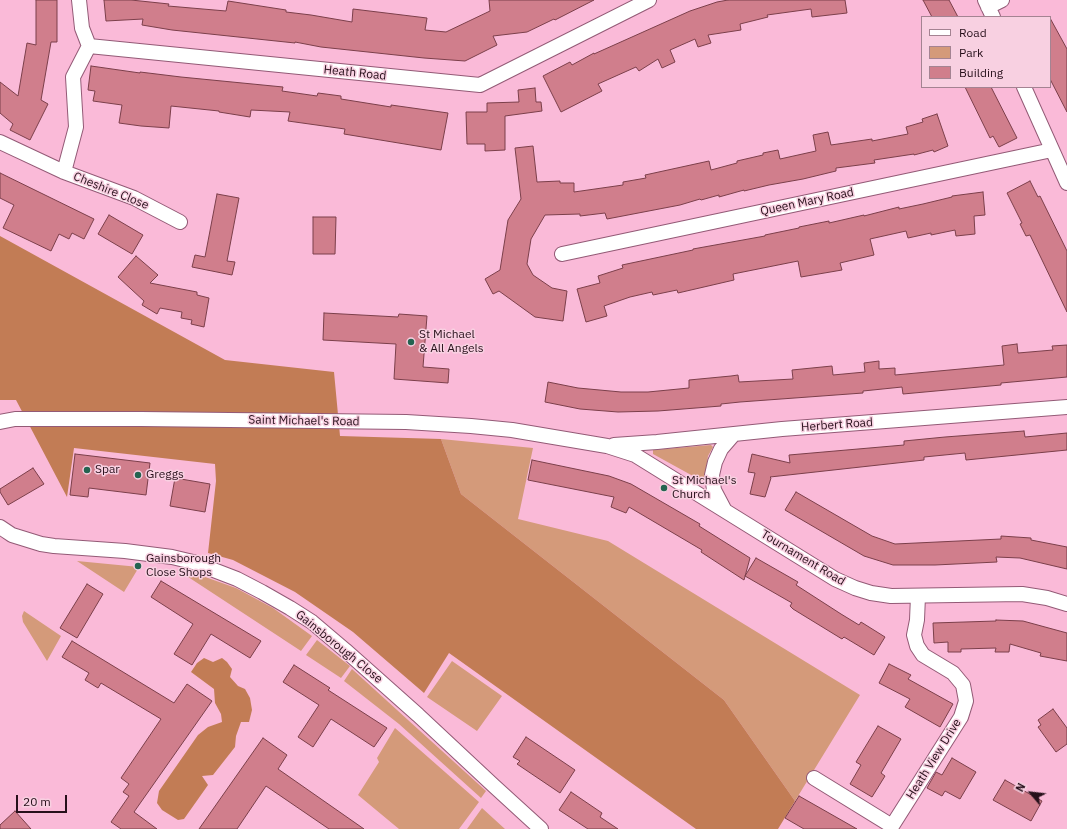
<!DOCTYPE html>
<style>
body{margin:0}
#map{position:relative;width:1067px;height:829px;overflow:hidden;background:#fabad8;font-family:"IBM Plex Sans",sans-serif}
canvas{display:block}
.legend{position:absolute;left:921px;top:16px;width:130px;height:72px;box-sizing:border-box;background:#f8d0e1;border:1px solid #a48392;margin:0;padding:5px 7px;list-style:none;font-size:12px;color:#27101b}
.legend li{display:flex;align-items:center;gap:8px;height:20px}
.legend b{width:20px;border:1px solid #a48392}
.north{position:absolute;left:1011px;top:773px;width:40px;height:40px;-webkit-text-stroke:3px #f8d0e1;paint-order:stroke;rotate:298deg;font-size:11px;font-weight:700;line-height:16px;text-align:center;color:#27101b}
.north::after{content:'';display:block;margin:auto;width:14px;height:18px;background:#27101b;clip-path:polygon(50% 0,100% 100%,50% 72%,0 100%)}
.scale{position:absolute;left:16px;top:795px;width:51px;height:18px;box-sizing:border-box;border:2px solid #27101b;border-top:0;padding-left:5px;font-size:12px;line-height:14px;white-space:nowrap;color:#27101b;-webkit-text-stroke:3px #f8d0e1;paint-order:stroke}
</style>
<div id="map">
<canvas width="1067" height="829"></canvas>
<ul class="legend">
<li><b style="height:5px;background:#fff"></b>Road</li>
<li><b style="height:11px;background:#d49a7a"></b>Park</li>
<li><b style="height:11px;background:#d07e8c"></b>Building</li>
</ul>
<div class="north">N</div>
<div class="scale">20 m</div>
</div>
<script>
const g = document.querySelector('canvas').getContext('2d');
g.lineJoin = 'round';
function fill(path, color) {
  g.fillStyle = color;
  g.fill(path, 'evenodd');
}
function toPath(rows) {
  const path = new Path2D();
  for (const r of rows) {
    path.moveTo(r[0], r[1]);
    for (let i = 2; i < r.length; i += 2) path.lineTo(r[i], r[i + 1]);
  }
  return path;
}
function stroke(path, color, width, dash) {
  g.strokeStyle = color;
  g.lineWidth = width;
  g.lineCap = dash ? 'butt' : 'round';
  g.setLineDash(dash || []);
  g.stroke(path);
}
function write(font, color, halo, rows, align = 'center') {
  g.font = font + ' "IBM Plex Sans",sans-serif';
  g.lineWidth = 3;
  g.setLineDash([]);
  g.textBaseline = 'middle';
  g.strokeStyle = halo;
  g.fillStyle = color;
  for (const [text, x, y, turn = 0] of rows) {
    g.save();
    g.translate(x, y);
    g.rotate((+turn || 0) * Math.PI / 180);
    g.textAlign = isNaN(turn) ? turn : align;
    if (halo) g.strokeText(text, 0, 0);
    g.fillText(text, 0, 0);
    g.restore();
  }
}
fill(toPath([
 [441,439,533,448,518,519,608,541,860,695,795,801,724,700,461,494],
 [711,445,713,447,708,456,705,478,702,481,653,454,653,450],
 [77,561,139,567,124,592],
 [180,568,236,588,273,608,312,636,301,651,179,571],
 [24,611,61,636,47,661,23,622,22,616],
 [317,640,350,666,341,678,306,655],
 [452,661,502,696,477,731,427,697],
 [352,669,486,791,481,798,399,724,344,681],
 [395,728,479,802,459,829,399,829,358,795,379,762,377,758],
 [482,808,505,829,467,829]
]), '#d49a7a');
fill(toPath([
 [0,236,225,360,334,372,340,436,441,439,461,494,724,700,795,801,778,829,696,829,449,653,424,693,353,632,295,592,233,560,208,553,216,481,215,464,74,448,67,497,16,400,0,400],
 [204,658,213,662,222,658,227,662,232,669,230,677,238,686,245,689,250,698,252,710,249,722,241,722,236,736,235,747,213,775,202,776,208,785,184,819,178,820,162,810,157,803,159,791,198,735,208,727,222,722,221,714,215,703,214,689,191,672,197,663]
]), '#c27c55');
const building = toPath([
 [36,0,57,0,57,42,51,42,41,100,48,104,30,140,10,130,13,124,0,113,0,82,18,96,27,43,36,45,36,0],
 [104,0,131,0,169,4,168,6,226,11,228,1,286,10,286,12,311,15,352,22,353,9,427,18,425,30,446,32,490,11,489,0,594,0,555,20,554,19,527,32,493,36,497,45,465,61,424,58,321,47,295,42,295,43,172,30,142,25,143,19,106,21,104,0],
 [728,0,845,0,847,13,812,17,811,9,767,15,768,17,740,24,741,30,708,35,711,43,698,47,695,39,670,50,675,62,662,68,658,59,639,71,636,67,598,84,602,91,561,112,543,76,570,62,572,65,594,53,594,54,690,11,717,2,728,0],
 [923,0,949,0,958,17,932,17,923,0],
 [1050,18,1067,49,1067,112,1050,79,1050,18],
 [91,66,140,73,140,72,181,77,283,87,282,91,317,96,318,93,341,96,341,99,391,107,391,105,448,113,441,150,344,134,345,129,288,121,290,112,251,110,250,117,219,112,219,111,171,106,169,128,141,126,119,123,122,105,93,101,95,91,88,90,91,66],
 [965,87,991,87,1017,138,999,147,993,136,990,138,965,87],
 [535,88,536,102,541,102,542,111,505,116,505,150,485,151,485,144,467,144,466,112,487,112,487,103,519,102,518,90,535,88],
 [937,114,948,146,934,152,933,150,914,155,914,154,874,160,875,163,836,168,836,171,803,179,769,185,744,191,744,190,719,197,719,195,701,200,700,199,680,205,607,219,605,213,580,216,580,214,545,215,531,239,527,264,533,275,552,288,567,291,563,321,535,317,499,291,493,294,485,279,500,270,508,220,521,199,515,148,533,146,537,182,560,181,560,183,574,183,574,192,623,185,623,182,646,178,645,175,709,161,711,170,737,163,737,161,763,155,763,153,778,150,780,159,816,151,813,135,828,132,831,145,872,139,872,141,908,134,906,127,923,122,922,119,937,114],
 [0,173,94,219,84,239,72,233,69,239,59,234,51,251,3,228,14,205,0,198,0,173],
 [1030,181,1038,197,1040,196,1067,251,1067,312,1030,235,1026,236,1020,224,1022,223,1007,193,1030,181],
 [983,192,985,215,974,216,975,234,956,236,955,230,931,235,931,233,908,238,906,231,870,239,874,255,840,263,842,270,801,277,798,261,733,274,734,280,678,293,677,290,653,295,652,292,630,297,604,306,607,316,586,322,577,289,600,283,598,276,623,268,622,265,693,250,693,249,765,236,765,235,799,228,799,227,829,221,829,223,864,215,864,216,899,207,899,209,923,204,952,197,952,196,983,192],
 [217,194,239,198,227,261,235,262,232,275,192,267,195,255,205,257,217,194],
 [109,215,143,235,132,254,98,234,109,215],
 [313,217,336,217,335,254,313,254,313,217],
 [136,256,158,275,150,283,197,292,197,295,209,298,204,327,191,324,192,320,181,318,182,312,160,308,157,314,142,305,144,301,118,277,136,256],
 [324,313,398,317,399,314,427,316,423,367,449,369,448,383,394,379,396,344,323,340,324,313],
 [1017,344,1018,353,1053,350,1052,346,1067,345,1067,377,1001,383,1001,385,903,394,902,387,863,391,863,393,740,402,721,404,721,406,658,411,618,412,580,409,545,402,548,382,578,388,621,392,648,392,689,388,689,380,731,376,738,375,739,382,793,379,792,370,832,366,833,375,865,372,864,363,879,361,879,369,895,368,895,375,1004,365,1002,346,1017,344],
 [1024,431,1025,437,1067,433,1067,450,966,460,965,453,924,457,924,460,770,477,771,478,765,497,750,494,755,473,748,472,752,454,790,463,789,455,904,445,904,441,945,437,1024,431],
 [75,454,150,463,146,495,89,488,88,497,70,495,75,454],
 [532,460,609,476,631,484,700,524,699,526,750,558,744,580,701,552,702,550,629,507,626,513,611,507,614,497,528,480,532,460],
 [33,468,44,484,8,505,0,492,0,489,33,468],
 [175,478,210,484,205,512,170,506,175,478],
 [796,492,872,536,895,544,1001,539,1001,536,1031,538,1031,540,1067,547,1067,569,1020,558,996,557,997,562,935,565,893,565,864,556,785,510,796,492],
 [756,558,798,582,796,585,841,614,859,625,861,622,885,637,874,655,844,637,842,639,793,609,790,606,792,603,745,576,756,558],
 [161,581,261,641,250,658,211,634,192,665,174,654,193,624,151,597,161,581],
 [87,584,103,594,77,638,60,628,87,584],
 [996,620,1023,621,1067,633,1067,661,1040,656,1041,653,1010,644,1009,652,995,652,996,648,961,649,961,652,948,652,948,642,934,643,933,623,996,621,996,620],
 [72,641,174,703,187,684,212,701,134,812,157,829,121,829,111,822,129,796,123,792,129,784,121,778,161,719,101,683,98,688,85,680,89,673,62,657,72,641],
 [889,664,911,675,908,679,953,704,940,727,905,707,910,699,879,683,889,664],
 [294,665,330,688,328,690,387,728,374,747,331,719,313,747,298,737,319,705,283,682,294,665],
 [1053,709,1067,728,1067,744,1056,752,1038,727,1041,725,1038,720,1053,709],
 [878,726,901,739,881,773,885,776,872,797,850,784,861,765,856,762,878,726],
 [526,737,575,770,560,793,517,764,520,761,513,757,526,737],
 [263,738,287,755,278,769,364,829,329,829,266,786,237,829,199,829,263,738],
 [952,758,976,772,960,799,945,791,942,796,927,788,936,772,942,775,952,758],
 [1005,780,1042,801,1031,821,993,800,1005,780],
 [571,792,602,813,600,817,618,829,588,829,559,810,571,792],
 [799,796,857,829,804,829,785,818,799,796],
 [15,811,31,829,0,829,0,825,15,811]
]);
fill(building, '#d07e8c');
stroke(building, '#7b3f4a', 1);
const minor = toPath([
 [79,0,82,28,89,46,480,85,649,0],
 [985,0,993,17],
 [988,7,1002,0],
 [1024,87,1067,183],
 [0,142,64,172,134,198,180,222],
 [64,172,76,127,73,77,89,46],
 [562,254,1052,150],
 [0,422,15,419,141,419,406,422,471,426,512,430,607,446,635,455,835,579,855,588,871,593,891,596,1022,594,1047,598,1067,604],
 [614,445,657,442,782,429,1067,407],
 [724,509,714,490,712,475,715,462,721,449,734,434],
 [0,527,12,535,41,544,54,546,125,551,172,557,193,562,211,569,237,579,262,592,290,608,312,622,345,650,418,715,494,786,541,829],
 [814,778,892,826,961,717,966,701,963,685,953,673,923,655,917,646,914,635,917,620,918,596]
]);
stroke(minor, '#935a76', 16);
stroke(minor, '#fff', 14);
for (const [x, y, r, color] of [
 [411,342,4,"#246350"],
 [87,470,4,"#246350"],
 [138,475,4,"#246350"],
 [664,488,4,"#246350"],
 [138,566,4,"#246350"]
]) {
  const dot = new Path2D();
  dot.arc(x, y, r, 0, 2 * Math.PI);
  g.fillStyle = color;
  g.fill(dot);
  stroke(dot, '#f8d0e1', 1.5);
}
write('12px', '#27101b', '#f8d0e1', [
 ["Heath Road",355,73,6],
 ["Cheshire Close",111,191,22],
 ["Queen Mary Road",807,202,-12],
 ["Saint Michael's Road",304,421,1],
 ["Herbert Road",837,425,-4],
 ["Tournament Road",803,558,31],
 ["Gainsborough Close",339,647,39],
 ["Heath View Drive",934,759,-58]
]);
write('12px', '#27101b', '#f8d0e1', [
 ["St Michael",419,335],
 ["& All Angels",419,349],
 ["Spar",95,470],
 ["Greggs",146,475],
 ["St Michael's",672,481],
 ["Church",672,495],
 ["Gainsborough",146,559],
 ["Close Shops",146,573]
], 'left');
</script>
